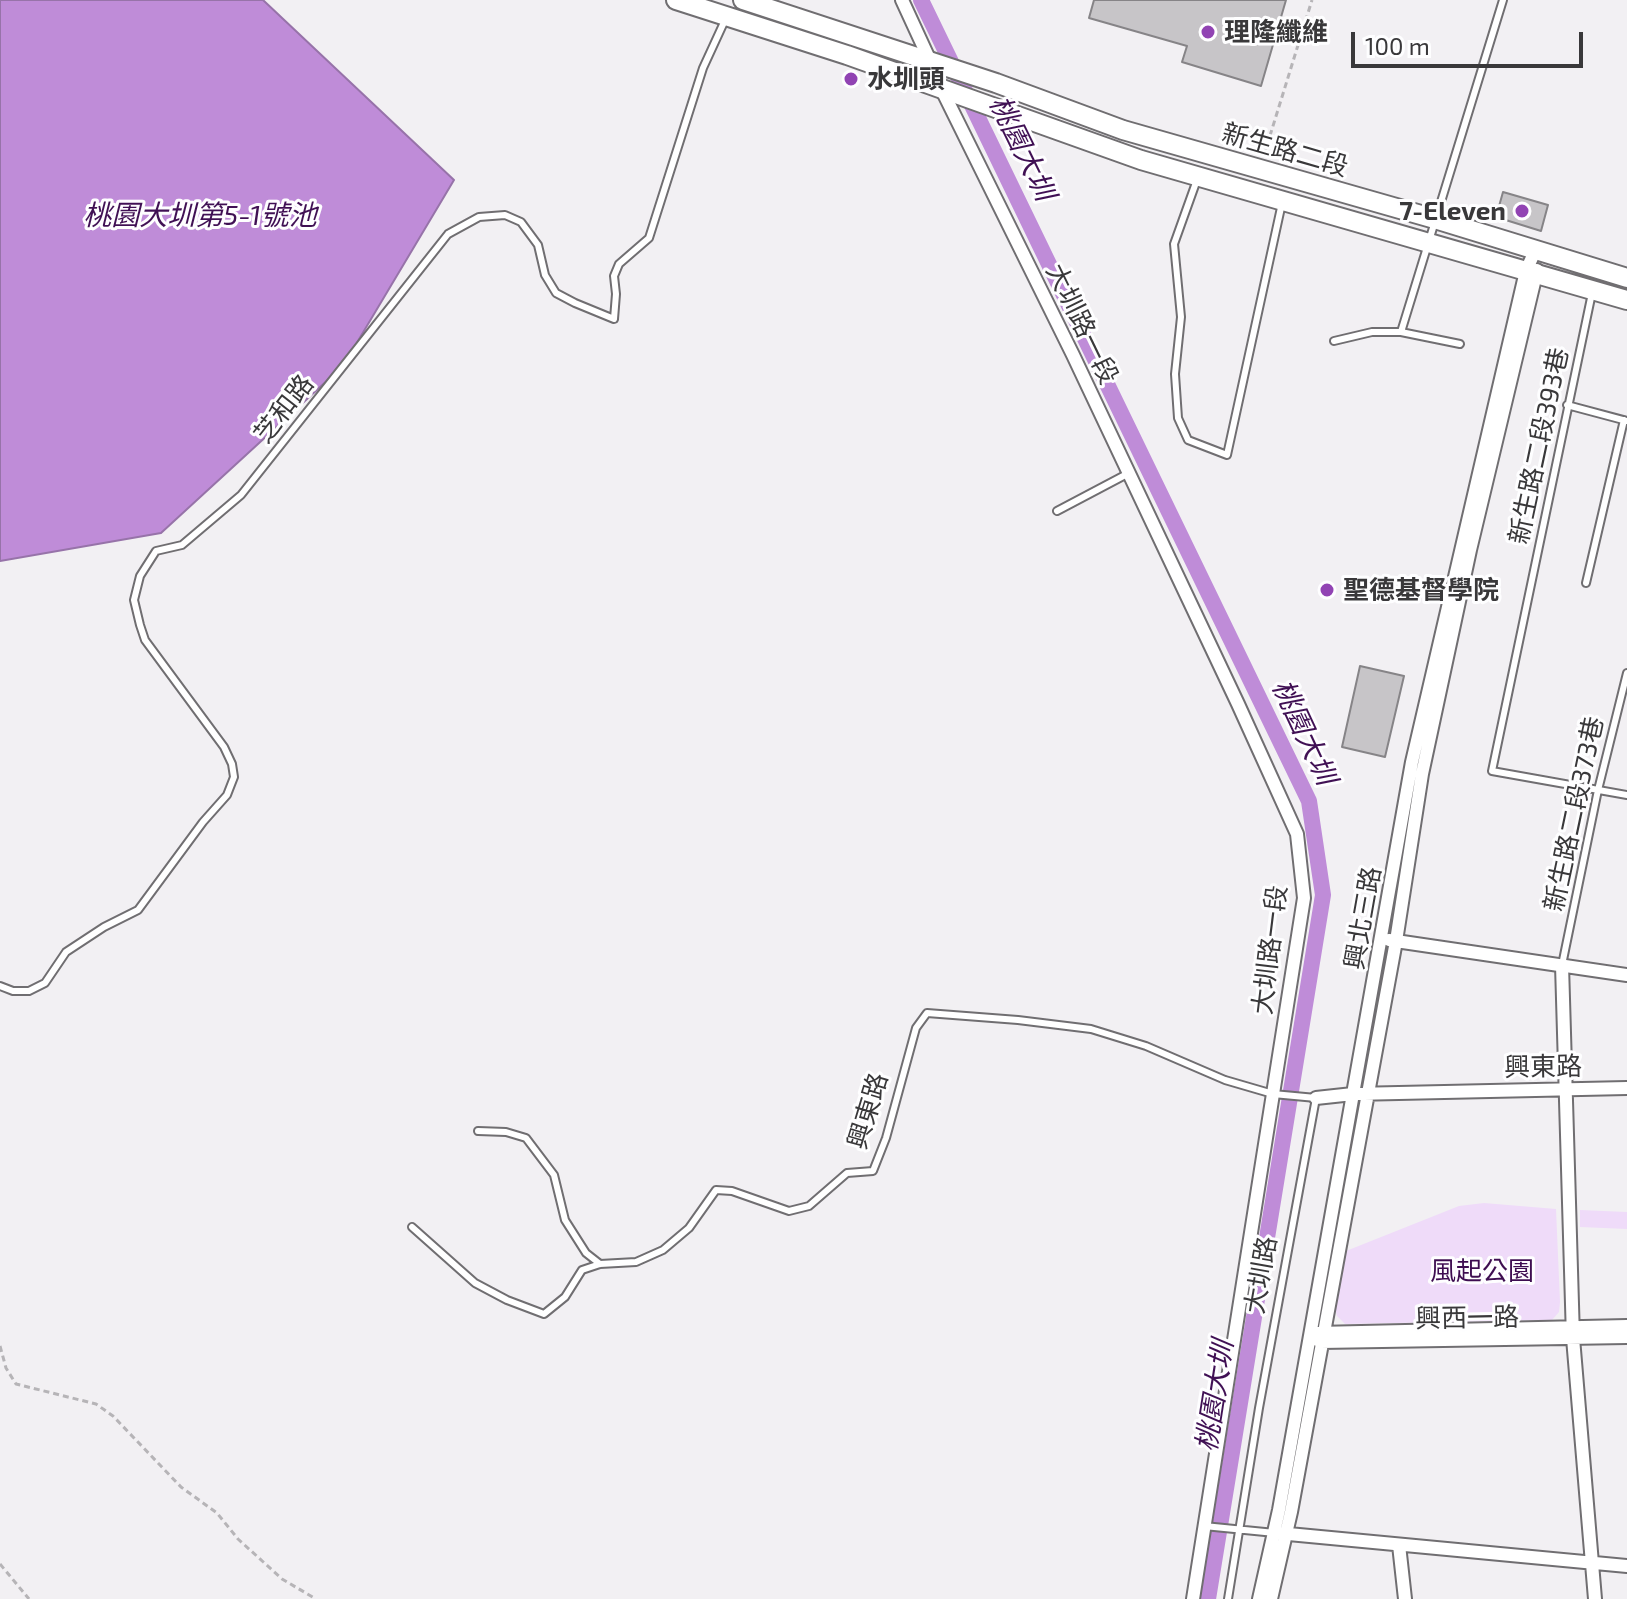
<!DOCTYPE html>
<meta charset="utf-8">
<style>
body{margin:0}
#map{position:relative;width:1627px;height:1599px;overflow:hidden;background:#f2f0f3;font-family:"Exo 2",sans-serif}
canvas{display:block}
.scale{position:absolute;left:1351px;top:32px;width:232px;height:36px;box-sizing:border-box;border:4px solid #39383a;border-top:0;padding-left:10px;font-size:24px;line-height:28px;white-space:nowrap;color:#39383a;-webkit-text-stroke:6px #fefeff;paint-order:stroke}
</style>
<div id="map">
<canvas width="1627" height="1599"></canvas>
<div class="scale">100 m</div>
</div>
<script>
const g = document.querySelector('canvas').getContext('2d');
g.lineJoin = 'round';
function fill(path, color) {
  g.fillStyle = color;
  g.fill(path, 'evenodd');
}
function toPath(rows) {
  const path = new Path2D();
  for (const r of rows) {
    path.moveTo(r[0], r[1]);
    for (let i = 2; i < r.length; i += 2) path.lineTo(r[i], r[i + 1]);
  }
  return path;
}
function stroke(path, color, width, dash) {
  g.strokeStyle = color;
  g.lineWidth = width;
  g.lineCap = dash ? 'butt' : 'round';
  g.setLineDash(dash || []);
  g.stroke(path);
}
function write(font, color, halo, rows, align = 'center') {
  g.font = font + ' "Exo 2","Noto Sans TC",sans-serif';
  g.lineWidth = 6;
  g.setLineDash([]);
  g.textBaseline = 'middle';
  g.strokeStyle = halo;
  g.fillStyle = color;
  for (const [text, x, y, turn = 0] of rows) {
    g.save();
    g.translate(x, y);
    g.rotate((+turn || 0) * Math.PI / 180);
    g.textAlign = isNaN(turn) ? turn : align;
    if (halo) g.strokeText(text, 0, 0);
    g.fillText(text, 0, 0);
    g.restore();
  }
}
fill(toPath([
 [1484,1203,1556,1209,1560,1302,1559,1312,1552,1320,1345,1324,1337,1316,1335,1307,1346,1251,1459,1206],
 [1580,1210,1627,1212,1627,1229,1580,1227]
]), '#efdbf9');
const water = toPath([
 [0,0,263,0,454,180,343,366,161,533,0,561,0,0]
]);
fill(water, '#bf8cd8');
stroke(water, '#9773a9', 2);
stroke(toPath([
 [921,0,1309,801,1323,895,1208,1599]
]), '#bf8cd8', 16);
const building = toPath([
 [1094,0,1286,0,1261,86,1182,62,1187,46,1089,18,1094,0],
 [1503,192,1548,205,1541,231,1496,217,1503,192],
 [1360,666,1404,676,1385,757,1342,747,1360,666]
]);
fill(building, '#c7c5c8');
stroke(building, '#868487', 2);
const service = toPath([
 [1198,177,1174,244,1181,317,1175,374,1178,418,1188,440,1227,455,1282,203],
 [1592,293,1492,771,1627,795],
 [1401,332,1460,344],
 [1334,341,1372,332,1401,332,1503,0],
 [1567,405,1627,421],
 [1057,511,1129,473],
 [1586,583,1624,420],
 [1562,965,1598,790,1627,673],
 [0,986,13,991,29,991,45,983,66,952,104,927,138,910,203,822,227,795,234,777,232,764,224,747,145,640,140,625,134,600,140,576,156,551,182,545,241,495,448,234,479,217,505,215,521,222,538,245,545,275,556,293,575,303,614,319,616,294,614,276,619,264,649,238,703,68,726,18],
 [478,1131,506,1132,526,1138,554,1175,565,1220,586,1253,600,1264],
 [412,1227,475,1283,507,1300,544,1314,565,1297,582,1270,600,1264,636,1262,663,1250,689,1228,716,1190,732,1191,789,1211,809,1206,847,1173,873,1171,886,1138,916,1028,927,1013,1018,1020,1091,1029,1146,1046,1225,1080,1273,1094,1316,1098,1259,1408,1228,1599],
 [1204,1526,1275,1533]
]);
const minor = toPath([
 [902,0,931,63],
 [943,92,1073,355,1238,704,1297,834,1304,898,1193,1599],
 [1389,940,1627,975],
 [1562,965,1573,1338,1595,1599],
 [1316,1098,1353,1094,1627,1088],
 [1317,1333,1627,1326],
 [1316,1339,1321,1342,1627,1337],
 [1278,1533,1627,1566],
 [1399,1545,1405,1599],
 [1259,1599,1279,1510,1412,762,1526,271,1535,251],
 [1271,1599,1291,1512,1396,941,1422,774,1470,550,1537,270]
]);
const secondary = toPath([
 [676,0,847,55,1141,160,1627,300],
 [743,0,996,83,1123,130,1435,219,1627,278]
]);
stroke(service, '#706e71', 10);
stroke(minor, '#706e71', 16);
stroke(secondary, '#706e71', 22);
stroke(toPath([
 [1264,155,1312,0],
 [0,1346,6,1368,16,1384,96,1404,113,1416,181,1487,217,1513,238,1539,282,1579,316,1599],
 [0,1564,29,1599]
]), '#b6b4b7', 3, [6, 4]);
stroke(service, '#fff', 6);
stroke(minor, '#fff', 12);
stroke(secondary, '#fff', 18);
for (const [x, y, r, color] of [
 [1208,32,8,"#9143b3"],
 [851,79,8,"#9143b3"],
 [1522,211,8,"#9143b3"],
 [1327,590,8,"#9143b3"]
]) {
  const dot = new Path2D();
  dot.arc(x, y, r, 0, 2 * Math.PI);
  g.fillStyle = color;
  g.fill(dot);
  stroke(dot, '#fefeff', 3);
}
write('bold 26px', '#39383a', '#fefeff', [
 ["理隆纖維",1224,32],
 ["水圳頭",867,79],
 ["7-Eleven",1506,211,"right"],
 ["聖德基督學院",1343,590]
], 'left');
write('26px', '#39383a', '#fefeff', [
 ["新生路二段",1285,150,16],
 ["大圳路一段",1082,324,64],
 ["芝和路",284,409,-52],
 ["新生路二段393巷",1539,446,-78],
 ["新生路二段373巷",1574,814,-78],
 ["興北三路",1363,918,-80],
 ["大圳路一段",1270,950,-83],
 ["興東路",1543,1067,-1],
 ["興東路",868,1111,-73],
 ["大圳路",1261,1275,-80],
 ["興西一路",1467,1318,-1]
]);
write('26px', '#3e0d51', '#fefeff', [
 ["風起公園",1482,1271]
]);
write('italic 28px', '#401054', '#fefeff', [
 ["桃園大圳",1022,148,64],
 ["桃園大圳第5-1號池",200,216],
 ["桃園大圳",1304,732,65],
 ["桃園大圳",1215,1396,-81]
]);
</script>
